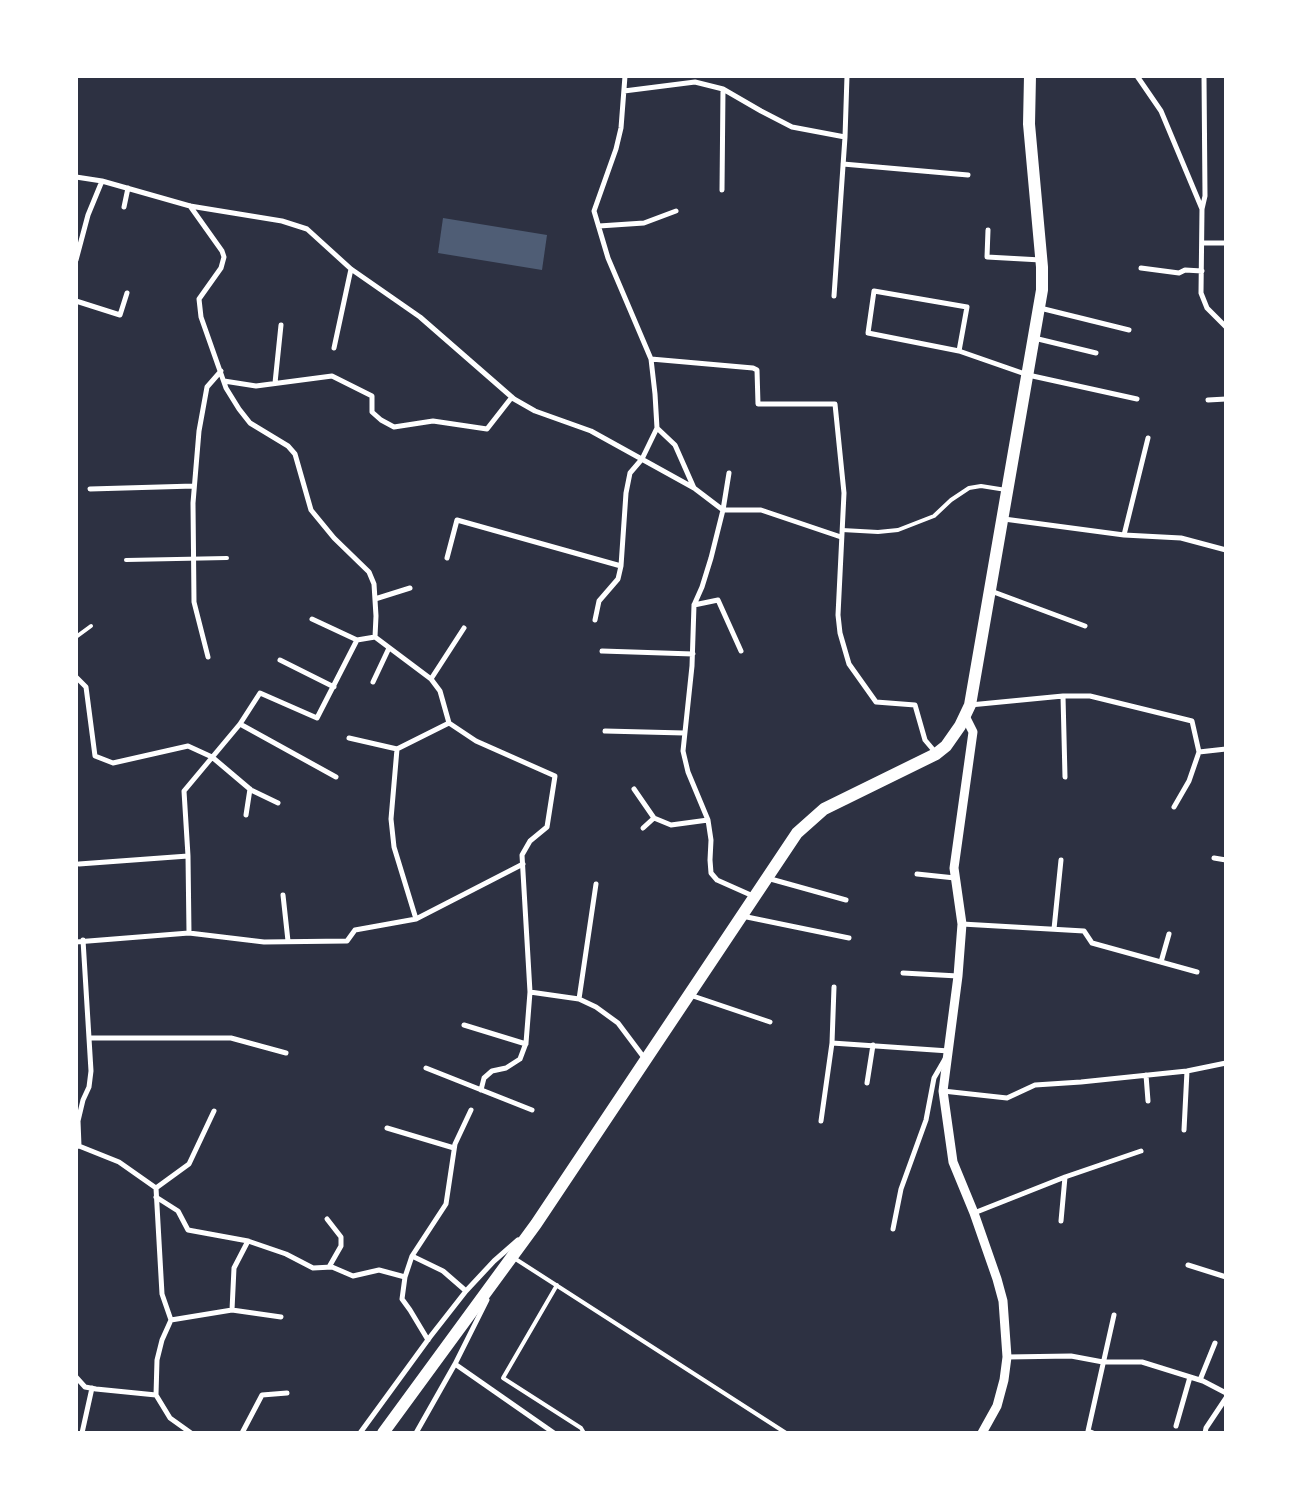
<!DOCTYPE html>
<style>
body{margin:0}
#map{position:relative;width:1302px;height:1509px;overflow:hidden;background:#2d3142;font-family:"Noto Sans",sans-serif}
canvas{display:block}
.frame{position:absolute;inset:0;border:78px solid #fff;pointer-events:none}
</style>
<div id="map">
<canvas width="1302" height="1509"></canvas>
<div class="frame"></div>
</div>
<script>
const g = document.querySelector('canvas').getContext('2d');
g.lineJoin = 'round';
function fill(path, color) {
  g.fillStyle = color;
  g.fill(path, 'evenodd');
}
function toPath(rows) {
  const path = new Path2D();
  for (const r of rows) {
    path.moveTo(r[0], r[1]);
    for (let i = 2; i < r.length; i += 2) path.lineTo(r[i], r[i + 1]);
  }
  return path;
}
function stroke(path, color, width, dash) {
  g.strokeStyle = color;
  g.lineWidth = width;
  g.lineCap = dash ? 'butt' : 'round';
  g.setLineDash(dash || []);
  g.stroke(path);
}
fill(toPath([
 [443,218,547,235,542,270,438,253]
]), '#4f5d75');
stroke(toPath([
 [842,530,878,532,898,530,934,516,951,500,969,488,981,486,1006,490],
 [126,560,227,558],
 [76,637,91,626],
 [514,1258,786,1433],
 [557,1285,503,1378,581,1428,584,1433]
]), '#fff', 4);
stroke(toPath([
 [1137,76,1161,111,1202,209],
 [1204,76,1205,196,1202,209,1201,293,1207,308,1226,327],
 [624,91,695,82,723,89,761,111,792,127,845,137],
 [843,164,968,175],
 [76,177,102,181,190,206,282,221,307,229,351,269,420,317,514,399,535,411,591,431,694,488,723,510,711,558,702,587,694,605,692,666,683,751,688,772,708,820,711,840,710,860,711,873,717,880,753,896],
 [722,190,723,89],
 [190,206,222,251,224,257,221,268,199,299,201,317,226,388,239,409,250,423,288,446,295,454,311,510,334,538,369,572,374,584,376,616,375,637,431,679,440,691,449,723,476,741,555,776,547,827,530,841,522,855,530,992,579,999,596,1007,618,1023,645,1059],
 [124,207,128,188],
 [599,226,644,223,676,211],
 [988,230,987,257,1041,260],
 [1203,243,1226,243],
 [76,260,88,215,102,181],
 [1141,268,1179,273,1185,270,1202,271],
 [834,296,845,137,847,76],
 [76,301,120,315,127,293],
 [1040,308,1129,330],
 [1034,338,1096,353],
 [334,348,351,269],
 [959,351,967,307,874,291,868,333,959,351,1028,375,1137,399],
 [651,359,753,368,757,370,758,404,835,404,844,493,838,615,840,633,849,664,876,702,915,705,925,740,936,753],
 [224,381,256,386,332,376,372,396,372,412,381,420,394,427,433,421,487,429,512,397],
 [275,383,281,325],
 [1208,400,1226,399],
 [657,428,675,445,694,488],
 [729,473,723,510,761,510,841,537],
 [90,489,194,486],
 [1004,519,1124,535,1181,538,1226,550],
 [1124,535,1148,438],
 [447,558,457,520,621,566],
 [991,591,1085,626],
 [375,599,410,588],
 [694,605,718,600,741,651],
 [312,619,357,640],
 [595,620,599,601,618,579,621,566,626,493,630,473,642,459,657,428,655,394,651,359,608,258,594,211,616,149,621,128,625,76],
 [602,651,693,654],
 [208,657,194,602,193,503,199,431,207,387,221,371],
 [280,660,334,687],
 [76,677,86,687,95,756,113,763,188,746,212,757,251,790,278,803],
 [431,679,464,628],
 [373,682,389,648],
 [1063,696,1065,777],
 [970,705,1063,696,1090,696,1192,721,1199,752,1226,749],
 [240,724,336,777],
 [605,731,684,733],
 [349,738,397,749,449,723],
 [397,749,391,819,394,847,416,919],
 [634,789,654,818,671,825,708,820],
 [1174,807,1189,781,1199,752],
 [246,815,250,789],
 [643,828,654,818],
 [1214,858,1226,860],
 [79,864,188,856],
 [917,874,955,878],
 [767,878,846,900],
 [283,895,288,941],
 [742,916,849,938],
 [962,924,1084,931,1092,943,1197,972],
 [1054,929,1061,860],
 [189,933,188,856,184,791,240,724,260,693,317,718,357,640,375,637],
 [76,942,189,933,264,942,347,941,355,930,416,919,523,864],
 [1161,962,1169,934],
 [903,973,958,976],
 [690,995,770,1022],
 [579,999,596,884],
 [464,1025,526,1044],
 [89,1038,231,1038,286,1053],
 [832,1043,949,1051],
 [426,1068,532,1110],
 [1146,1075,1148,1101],
 [867,1083,873,1045],
 [481,1090,484,1078,492,1071,506,1068,520,1059,526,1043,530,992],
 [943,1091,1007,1098,1035,1085,1081,1082,1187,1071,1226,1063],
 [821,1121,832,1043,834,987],
 [387,1128,454,1148],
 [1184,1130,1187,1071],
 [79,1146,78,1121,83,1100,89,1087,91,1071,83,940],
 [76,1147,79,1146,119,1162,156,1188,162,1294,171,1320,162,1340,157,1360,156,1395,170,1418,191,1433],
 [156,1188,189,1164,214,1111],
 [156,1197,178,1211,188,1230,248,1241],
 [974,1213,1065,1177,1141,1151],
 [327,1219,341,1237,341,1246,329,1267],
 [1061,1221,1065,1177],
 [893,1229,901,1189,926,1120,934,1078,945,1059],
 [412,1256,446,1204,455,1144,471,1110],
 [1188,1265,1226,1277],
 [405,1277,402,1299,410,1310,428,1340],
 [232,1310,281,1317],
 [171,1320,232,1310,234,1268,248,1241,286,1254,313,1268,332,1267,353,1276,379,1270,405,1277,412,1256,443,1271,466,1291],
 [1007,1357,1071,1356,1103,1362,1142,1362,1203,1381,1226,1393],
 [455,1364,554,1433],
 [76,1377,85,1387,96,1389,156,1395],
 [1200,1380,1215,1343],
 [1176,1426,1190,1377],
 [82,1433,92,1388],
 [242,1433,262,1395,287,1393],
 [360,1433,430,1337,466,1291,494,1261,518,1240],
 [416,1433,455,1364,487,1300],
 [1093,1433,1088,1431,1114,1315],
 [1205,1433,1206,1428,1226,1398]
]), '#fff', 5);
stroke(toPath([
 [965,716,973,732,954,868,962,924,958,976,943,1091,953,1162,974,1213,997,1279,1003,1301,1007,1357,1004,1380,997,1406,982,1433]
]), '#fff', 9);
stroke(toPath([
 [383,1433,536,1224,797,833,824,809,936,754,946,746,960,726,970,705,1042,290,1042,267,1029,124,1030,76]
]), '#fff', 12);
</script>
